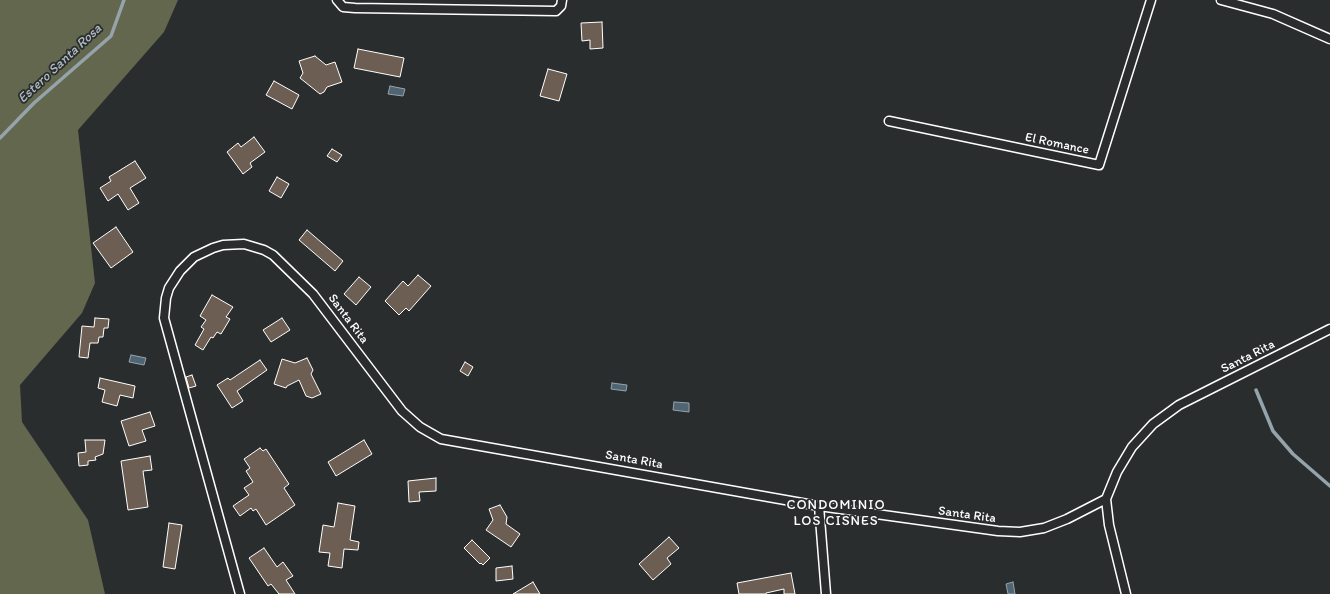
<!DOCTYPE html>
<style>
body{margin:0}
canvas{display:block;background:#2a2d2e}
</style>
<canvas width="1330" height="594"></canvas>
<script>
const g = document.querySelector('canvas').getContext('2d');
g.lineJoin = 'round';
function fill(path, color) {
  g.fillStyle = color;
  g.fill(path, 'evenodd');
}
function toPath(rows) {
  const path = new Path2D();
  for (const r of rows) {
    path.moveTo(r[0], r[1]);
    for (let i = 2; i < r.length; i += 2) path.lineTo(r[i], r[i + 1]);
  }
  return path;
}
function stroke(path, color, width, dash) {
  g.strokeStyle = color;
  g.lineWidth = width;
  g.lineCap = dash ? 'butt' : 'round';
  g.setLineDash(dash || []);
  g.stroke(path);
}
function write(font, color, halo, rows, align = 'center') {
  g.font = font + ' Itim,sans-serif';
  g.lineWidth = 3.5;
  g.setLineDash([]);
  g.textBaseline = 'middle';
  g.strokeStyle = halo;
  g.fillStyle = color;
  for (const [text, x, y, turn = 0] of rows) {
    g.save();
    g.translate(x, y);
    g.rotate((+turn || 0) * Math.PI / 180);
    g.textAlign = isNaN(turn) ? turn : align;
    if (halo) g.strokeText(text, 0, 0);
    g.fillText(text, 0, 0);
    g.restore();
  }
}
fill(toPath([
 [0,0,178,0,164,32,78,130,95,283,82,313,20,385,22,422,88,520,105,594,0,594]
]), '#62674e');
const water = toPath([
 [390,86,405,89,403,96,388,94,390,86],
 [131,355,146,358,144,365,129,362,131,355],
 [612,383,627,385,626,391,611,389,612,383],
 [674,402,689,403,689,412,673,410,674,402],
 [1013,582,1015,594,1008,594,1006,584,1013,582]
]);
fill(water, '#4f6573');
stroke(water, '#95a3ab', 1);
stroke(toPath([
 [0,138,34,103,111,36,124,0],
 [1256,390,1273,431,1293,454,1330,486]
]), '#95a3ab', 3.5);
const building = toPath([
 [602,22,603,48,590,49,590,40,582,41,581,23,602,22],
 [358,49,404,58,400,77,354,68,358,49],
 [315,56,326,65,335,62,342,82,327,87,324,92,320,94,300,78,303,73,299,61,315,56],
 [548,69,567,74,559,101,540,96,548,69],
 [274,81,299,95,292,109,266,95,274,81],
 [254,137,265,152,250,163,252,167,243,174,227,152,238,143,241,147,254,137],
 [332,149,342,155,337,162,327,156,332,149],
 [135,161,146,178,130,188,139,203,128,210,118,194,108,201,100,188,111,181,109,177,135,161],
 [277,177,289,184,281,198,269,191,277,177],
 [116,227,133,252,111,268,93,243,116,227],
 [307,230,343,261,335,271,299,240,307,230],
 [418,275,431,286,409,311,406,308,399,315,385,301,403,281,408,286,418,275],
 [359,277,371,287,356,305,344,294,359,277],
 [212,295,233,307,226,317,230,319,221,334,217,332,213,338,211,337,203,350,195,345,204,329,201,327,206,320,200,316,212,295],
 [95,318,109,319,108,328,104,328,103,337,99,337,98,343,90,343,88,358,79,357,82,326,94,327,95,318],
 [282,318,290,330,271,342,263,330,282,318],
 [307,358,313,370,311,374,321,394,312,398,306,396,299,380,287,386,286,388,274,384,282,359,295,363,307,358],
 [260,360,267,370,237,391,243,401,232,408,217,385,228,378,230,380,260,360],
 [465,362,473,367,468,376,460,371,465,362],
 [192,375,196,386,189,388,186,377,192,375],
 [100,378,135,386,133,398,120,395,117,406,102,402,105,390,98,388,100,378],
 [150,412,155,426,142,430,146,441,129,446,121,421,150,412],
 [85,440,105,440,103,454,95,457,96,460,88,461,88,465,79,466,78,453,86,452,85,440],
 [364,440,372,454,336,476,328,462,364,440],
 [260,448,263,451,266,449,289,484,284,488,295,505,266,525,256,509,253,511,251,508,240,516,233,506,249,495,244,488,253,482,246,471,250,468,244,459,260,448],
 [150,456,152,470,143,471,148,507,128,510,121,461,150,456],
 [436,478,436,491,419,492,420,501,409,502,408,481,436,478],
 [338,503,355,506,350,540,359,542,358,550,344,549,342,568,328,566,330,553,319,552,323,525,334,527,338,503],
 [500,505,507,517,506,524,520,534,511,547,486,530,493,520,489,509,500,505],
 [169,523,182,525,175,569,163,567,169,523],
 [669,537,679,548,667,558,671,564,653,580,639,564,669,537],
 [472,540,490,558,483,565,481,563,480,564,464,548,472,540],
 [264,548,277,567,283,562,293,576,286,580,295,594,279,594,271,584,268,586,249,558,264,548],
 [512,566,513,579,496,581,496,568,512,566],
 [791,573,795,594,784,594,784,589,766,593,766,594,739,594,737,583,791,573],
 [533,582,540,594,513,594,533,582]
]);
fill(building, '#6c5e52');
stroke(building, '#fff', 1);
const minor = toPath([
 [337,0,343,7,355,8,556,11,561,6,562,0],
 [1221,0,1273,14,1330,39],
 [889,121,1099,165,1151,0],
 [819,506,826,594],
 [240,594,164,318,166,298,169,288,180,271,194,257,213,248,223,245,244,244,264,250,273,255,313,294,402,411,420,427,441,439,819,506,998,531,1020,532,1044,528,1067,519,1106,499],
 [1126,594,1109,525,1106,499,1117,472,1132,447,1153,424,1179,405,1330,329]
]);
stroke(minor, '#fff', 11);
stroke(minor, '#2a2d2e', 8);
write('13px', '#fff', '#2a2d2e', [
 ["El Romance",1057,144,12],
 ["Santa Rita",348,319,53],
 ["Santa Rita",1248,357,-27],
 ["Santa Rita",634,460,10],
 ["Santa Rita",967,515,8]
]);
write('italic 14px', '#b0bac0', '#2a2d2e', [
 ["Estero Santa Rosa",60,64,-43]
]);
g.letterSpacing = '1px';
write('14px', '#fff', '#2a2d2e', [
 ["CONDOMINIO",836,505],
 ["LOS CISNES",836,521]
]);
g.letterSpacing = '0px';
</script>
